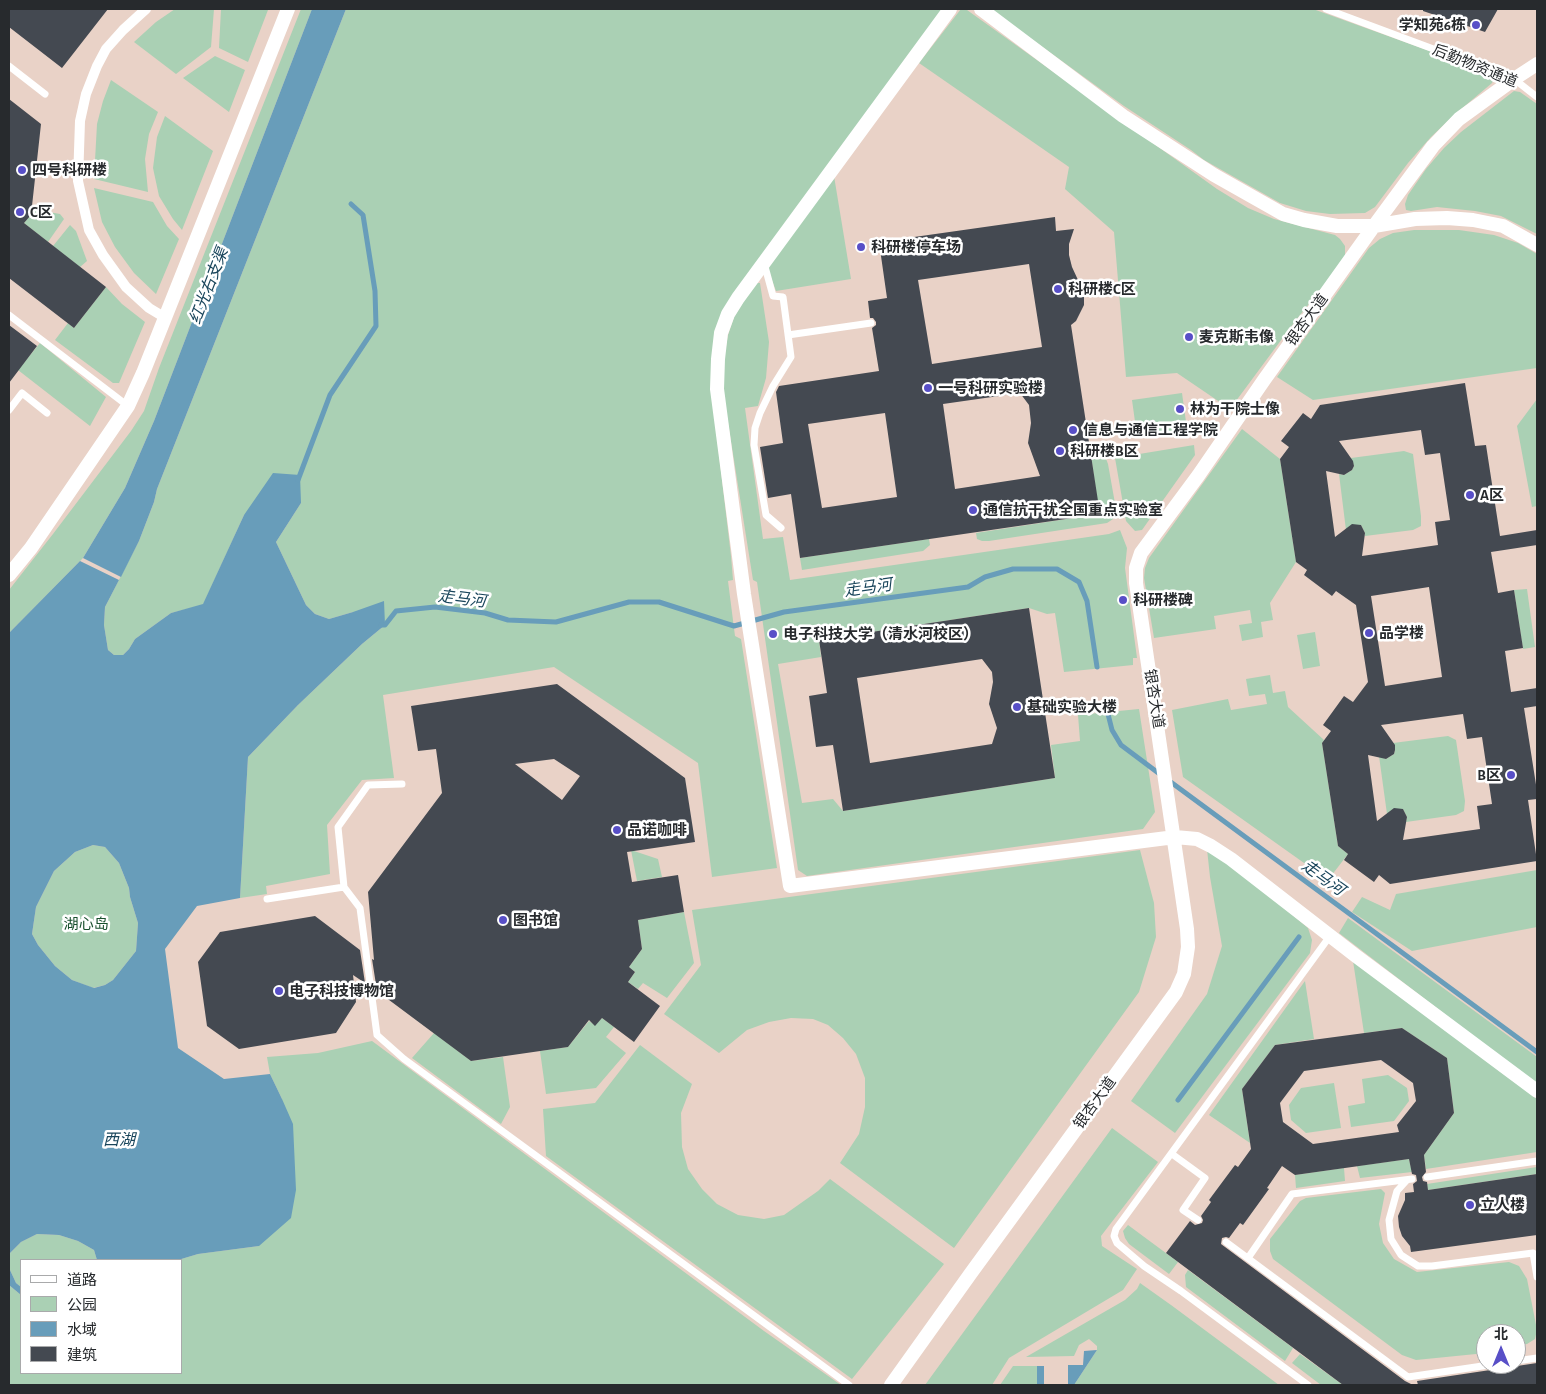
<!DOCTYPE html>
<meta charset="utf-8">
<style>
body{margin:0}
#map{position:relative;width:1546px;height:1394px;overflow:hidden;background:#dce2ec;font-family:"Alegreya Sans","Noto Sans SC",sans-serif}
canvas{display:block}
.frame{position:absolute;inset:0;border:10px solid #272a2d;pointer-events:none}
.legend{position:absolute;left:20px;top:1259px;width:162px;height:115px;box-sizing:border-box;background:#fff;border:1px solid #a9aaab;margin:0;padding:6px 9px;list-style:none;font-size:15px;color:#272a2d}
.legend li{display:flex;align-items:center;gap:10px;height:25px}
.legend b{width:25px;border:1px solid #a9aaab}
.north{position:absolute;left:1476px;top:1324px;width:50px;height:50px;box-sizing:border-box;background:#fff;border:1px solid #a9aaab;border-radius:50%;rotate:0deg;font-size:14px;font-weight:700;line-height:20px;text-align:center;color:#272a2d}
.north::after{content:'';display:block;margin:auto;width:18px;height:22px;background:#584fc7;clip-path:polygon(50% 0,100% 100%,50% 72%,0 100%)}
</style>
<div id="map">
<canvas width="1546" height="1394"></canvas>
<div class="frame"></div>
<ul class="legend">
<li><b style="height:6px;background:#fff"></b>道路</li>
<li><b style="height:14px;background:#aad0b4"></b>公园</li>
<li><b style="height:14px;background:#689dba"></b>水域</li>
<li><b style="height:14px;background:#444951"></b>建筑</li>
</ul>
<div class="north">北</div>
</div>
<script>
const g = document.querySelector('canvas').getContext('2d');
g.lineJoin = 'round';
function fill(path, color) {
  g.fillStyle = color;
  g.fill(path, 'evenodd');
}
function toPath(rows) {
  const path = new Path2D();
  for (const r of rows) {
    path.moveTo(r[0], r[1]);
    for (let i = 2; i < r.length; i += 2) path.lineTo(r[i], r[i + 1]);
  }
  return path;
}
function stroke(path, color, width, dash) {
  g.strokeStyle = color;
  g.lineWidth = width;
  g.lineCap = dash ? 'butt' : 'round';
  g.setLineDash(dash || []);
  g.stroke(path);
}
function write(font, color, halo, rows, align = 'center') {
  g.font = font + ' "Alegreya Sans","Noto Sans SC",sans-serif';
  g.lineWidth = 5;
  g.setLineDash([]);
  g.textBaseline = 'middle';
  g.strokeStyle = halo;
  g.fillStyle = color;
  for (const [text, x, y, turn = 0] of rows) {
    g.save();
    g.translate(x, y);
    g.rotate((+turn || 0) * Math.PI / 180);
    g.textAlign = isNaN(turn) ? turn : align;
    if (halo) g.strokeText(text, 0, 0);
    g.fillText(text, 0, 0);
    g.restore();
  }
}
fill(toPath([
 [9,9,1537,9,1537,1385,9,1385],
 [21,1260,181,1260,181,1373,21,1373],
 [1486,1334,1516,1334,1516,1364,1486,1364]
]), '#e9d2c7');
fill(toPath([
 [175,9,214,9,211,47,176,74,134,42,156,22],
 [221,9,266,9,268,10,248,62,219,48],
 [301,9,312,9,154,421,125,488,83,558,10,632,9,642,9,590,53,534,131,431,144,411,159,368],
 [346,9,944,9,733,296,711,387,731,556,733,580,728,581,735,636,741,639,777,868,712,877,698,763,554,667,383,695,394,778,362,780,327,825,330,874,266,886,267,894,240,898,248,757,298,705,362,644,385,625,353,612,329,619,315,614,306,605,276,542,301,503,244,515,203,605,171,613,135,639,129,649,123,655,114,655,108,650,104,625,105,607,139,541,154,502,157,489],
 [961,9,967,10,1217,189,1248,208,1274,219,1335,235,1340,239,1345,246,1345,259,1296,320,1230,409,1177,373,1126,377,1114,232,1065,189,1069,167,919,63],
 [990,9,1313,9,1488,72,1494,79,1492,83,1453,116,1431,137,1408,163,1375,207,1365,213,1330,214,1306,211,1280,203,1204,160,1191,150,1124,106],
 [215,56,245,70,229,112,183,78],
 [111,80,158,112,149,134,145,159,148,192,94,179,97,124,103,101],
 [1514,91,1520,92,1537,104,1537,234,1501,216,1475,211,1437,207,1411,211,1406,210,1405,204,1408,195,1426,169,1444,148,1461,132],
 [165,116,213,151,182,230,173,219,159,196,153,168,157,137],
 [834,176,851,279,776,291,767,267],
 [94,188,153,202,167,226,179,239,156,294,134,273,115,247,102,222],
 [32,209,60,214,64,219,48,242,24,223,31,215],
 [70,225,76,231,87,261,80,267,53,246],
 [1414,230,1459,230,1494,235,1518,243,1537,254,1537,368,1313,400,1277,377,1369,248,1380,239,1393,233],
 [755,283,760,283,769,342,766,378,758,406,745,408,763,539,783,537,790,580,1109,534,1120,530,1127,548,1125,568,1137,658,1133,658,1133,665,1064,672,1055,613,1047,614,1029,608,819,640,821,657,778,664,802,803,833,799,843,811,1055,778,1051,745,1080,741,1078,715,1139,709,1155,812,1143,829,807,876,798,870,757,582,753,580,723,391,723,364,728,335,734,317],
 [106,287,122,304,145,322,119,383,113,383,55,340,68,323,74,328],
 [40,343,106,397,90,426,18,370],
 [1182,393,1187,429,1137,436,1132,400],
 [1537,399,1537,506,1532,507,1517,426],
 [1242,429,1280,459,1296,562,1270,603,1273,620,1261,622,1263,637,1242,641,1239,625,1252,623,1250,610,1214,616,1216,629,1154,638,1144,578,1145,568,1149,558],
 [1194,445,1195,455,1142,530,1135,531,1126,521,1115,458],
 [1404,451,1413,454,1421,516,1421,526,1413,530,1365,536,1365,533,1361,525,1352,525,1346,530,1339,474,1344,475,1352,470,1354,466,1351,458],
 [1100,454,1105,456,1108,464,1116,509,1113,519,1107,523,989,541,982,541,977,539,976,533,1099,514,1091,455],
 [929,539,930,545,923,551,802,570,800,558],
 [1527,589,1535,647,1523,649,1514,590],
 [1315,632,1320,666,1303,669,1297,635],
 [1270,675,1273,693,1285,691,1288,707,1324,740,1322,743,1338,846,1348,854,1328,880,1183,777,1172,710,1228,699,1231,710,1267,704,1265,694,1249,696,1246,679],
 [1448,736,1456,740,1465,801,1464,811,1456,815,1406,822,1407,817,1403,809,1394,809,1387,814,1379,756,1386,759,1394,754,1395,750,1393,743],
 [93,845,105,847,119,863,129,888,130,897,138,923,136,951,113,980,105,985,93,988,72,980,55,966,38,945,32,934,36,907,54,871,75,852],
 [1207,849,1247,877,1308,928,1312,940,1310,953,1175,1133,1131,1101,1207,994,1222,946,1210,877],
 [631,850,658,859,662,877,637,881],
 [1140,850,1154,903,1156,937,1139,992,954,1248,840,1163,859,1134,865,1107,865,1078,856,1054,843,1038,828,1025,813,1019,791,1018,769,1022,747,1030,719,1053,664,1014,701,965,692,910],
 [1537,870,1537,927,1412,951,1352,912,1362,897,1390,910,1396,894],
 [684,912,694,963,667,998,643,983,638,989,628,982,635,972,629,967,642,949,638,920],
 [1348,918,1537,1057,1537,1085,1339,933],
 [1353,961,1537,1099,1537,1152,1426,1169,1424,1155,1454,1113,1447,1058,1402,1028,1364,1033],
 [1305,981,1314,1039,1275,1045,1242,1089,1250,1143,1209,1115],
 [602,1018,614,1027,606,1037,626,1053,596,1088,546,1094,540,1051,568,1047,589,1021,595,1025],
 [434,1033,471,1061,503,1057,510,1107,501,1124,412,1058],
 [372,1041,764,1331,841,1385,9,1385,9,1285,21,1295,21,1373,181,1373,181,1260,178,1260,198,1254,259,1246,282,1099,270,1074,267,1057,318,1053],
 [640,1045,692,1084,681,1113,682,1147,688,1169,702,1189,717,1204,738,1215,764,1219,784,1215,818,1191,830,1179,944,1264,852,1379,546,1156,543,1109,595,1103],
 [1388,1075,1407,1088,1409,1101,1394,1121,1351,1127,1348,1106,1365,1103,1362,1079],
 [1334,1083,1341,1128,1306,1133,1291,1120,1289,1105,1301,1088],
 [1112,1128,1158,1162,1101,1236,1102,1246,1137,1269,1123,1290,1009,1358,992,1385,925,1385],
 [1409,1159,1412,1172,1360,1178,1357,1166],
 [1537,1167,1537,1174,1428,1190,1427,1184],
 [1344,1168,1345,1181,1296,1188,1295,1175],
 [1381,1189,1385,1193,1379,1224,1383,1243,1394,1259,1417,1272,1509,1262,1519,1266,1527,1279,1537,1330,1535,1339,1527,1344,1516,1346,1516,1334,1486,1334,1486,1353,1416,1360,1402,1355,1273,1259,1270,1251,1270,1239,1300,1201,1306,1198],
 [1128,1225,1178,1262,1169,1274,1129,1244,1125,1238,1123,1231],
 [37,1234,59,1235,78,1241,94,1250,97,1260,21,1260,21,1287,16,1283,10,1270,10,1253,21,1242],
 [1188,1270,1293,1348,1285,1361,1186,1287,1185,1275],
 [1140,1283,1171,1305,1279,1385,1074,1385,1097,1350,1097,1346,1089,1339,1079,1345,1074,1356,1026,1357,1125,1300,1137,1289],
 [1300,1354,1343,1385,1321,1385,1292,1363],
 [1013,1366,1037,1366,1037,1385,1000,1385]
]), '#aad0b4');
fill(toPath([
 [312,9,346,9,157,489,154,502,139,541,121,577,83,558,125,488,154,421],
 [273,473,300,475,301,503,276,542,306,605,315,614,329,619,353,612,384,601,385,625,362,644,298,705,248,757,240,898,197,906,165,949,178,1048,224,1079,270,1074,282,1099,293,1124,296,1190,291,1218,259,1246,198,1254,178,1260,97,1260,94,1250,78,1241,59,1235,37,1234,21,1242,10,1253,10,1270,16,1283,21,1287,21,1295,9,1285,9,642,10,632,80,561,119,580,105,607,104,625,108,650,114,655,123,655,129,649,135,639,171,613,203,604,244,515],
 [93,845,105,847,119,863,129,888,130,897,138,923,136,951,113,980,105,985,94,988,72,980,55,966,38,945,32,934,36,907,54,871,75,852],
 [1097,1350,1074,1385,1068,1385,1068,1365,1083,1365,1084,1351],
 [1037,1366,1044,1366,1044,1385,1037,1385]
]), '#689dba');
stroke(toPath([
 [298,480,330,395,376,326,375,291,363,215,351,204],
 [381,625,385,625,396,611,435,607,485,613,508,620,556,622,629,602,659,602,734,626,784,612,968,587,985,577,1013,569,1057,569,1079,582,1087,601,1097,667],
 [1108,714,1112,730,1121,745,1161,775],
 [1168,780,1537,1052],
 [1178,1100,1299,937]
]), '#689dba', 5);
fill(toPath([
 [9,9,108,9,62,68,9,27],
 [1423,9,1498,9,1485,32,1423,11],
 [9,99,41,124,31,215,24,223,106,287,74,328,9,278],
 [1055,217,1056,231,1074,229,1069,244,1069,255,1072,267,1084,293,1084,305,1076,321,1071,325,1100,514,800,558,791,494,768,498,760,447,783,443,776,392,779,386,879,371,872,328,876,325,876,322,873,318,870,318,868,301,887,298,879,242],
 [1029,264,1042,347,932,364,918,280],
 [1020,393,1029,405,1031,423,1028,443,1040,476,955,489,943,404],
 [885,413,897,497,822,508,808,424],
 [9,325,37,346,9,383],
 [1465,383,1475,446,1486,445,1500,536,1537,530,1537,545,1491,552,1498,593,1514,590,1523,648,1505,651,1511,692,1537,688,1537,706,1524,708,1537,791,1537,799,1528,800,1537,861,1390,884,1379,875,1374,882,1344,860,1348,854,1338,846,1322,743,1331,731,1323,725,1344,696,1353,702,1368,682,1356,605,1336,591,1332,596,1304,575,1307,570,1296,562,1280,459,1289,447,1281,441,1303,413,1311,419,1320,405],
 [1421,430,1425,455,1440,453,1450,520,1435,522,1438,545,1362,556,1365,533,1361,525,1352,524,1335,537,1326,471,1344,475,1352,470,1354,466,1353,461,1339,441],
 [1429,587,1442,677,1385,686,1371,596],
 [1463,714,1467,739,1482,737,1492,804,1477,806,1480,829,1403,840,1407,817,1403,809,1394,808,1377,821,1368,755,1386,759,1394,754,1395,750,1395,745,1381,725],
 [1029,608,1055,778,843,811,833,745,816,747,809,696,827,693,819,640],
 [982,659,992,672,993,682,989,704,997,728,992,744,870,763,857,678],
 [557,684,685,778,695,842,627,852,632,882,678,875,684,912,638,920,642,949,629,967,635,972,628,982,660,1006,634,1042,602,1018,595,1026,589,1020,568,1047,471,1061,377,991,372,959,374,960,368,892,442,793,436,749,418,751,411,706],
 [554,759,580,776,562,800,515,764],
 [315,916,360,950,365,983,353,975,356,1002,336,1033,239,1049,207,1026,198,962,220,932],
 [1402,1028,1447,1058,1454,1113,1424,1155,1426,1172,1422,1177,1423,1181,1427,1182,1428,1190,1537,1174,1537,1235,1411,1252,1410,1246,1402,1236,1399,1227,1398,1216,1405,1200,1405,1193,1414,1192,1413,1184,1417,1181,1416,1175,1412,1174,1409,1159,1295,1175,1282,1166,1267,1188,1269,1189,1243,1225,1240,1223,1229,1238,1226,1237,1222,1238,1221,1244,1405,1381,1413,1385,1343,1385,1166,1253,1190,1221,1195,1225,1202,1223,1203,1220,1201,1216,1211,1202,1209,1200,1235,1165,1238,1167,1251,1149,1242,1089,1275,1045],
 [1381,1060,1413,1083,1416,1101,1397,1125,1399,1132,1313,1144,1283,1122,1280,1103,1304,1071],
 [1537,1363,1537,1385,1418,1385,1417,1381,1497,1369,1501,1365,1512,1364,1517,1366]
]), '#444951');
stroke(toPath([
 [1326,9,1514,79,1537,97],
 [9,66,45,94],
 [764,263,773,296,783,297,791,357,773,386,760,413,755,428,754,445,766,515,781,528],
 [9,315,128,406],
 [788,335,871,323],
 [9,410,22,393,47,413],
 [402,784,368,785,338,827,344,887,360,908,377,1035,404,1059,849,1385],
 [267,899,344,887],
 [1172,1154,1205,1178,1183,1210,1198,1220],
 [1427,1177,1537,1161],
 [1407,1180,1397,1191,1389,1220,1391,1239,1401,1255,1418,1266,1432,1266,1533,1253,1537,1277],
 [1226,1242,1408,1377,1496,1364],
 [1248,1258,1292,1194,1412,1179],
 [1516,1361,1537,1358],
 [1308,1385,1181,1291,1144,1266,1117,1243,1114,1236,1116,1229,1330,936]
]), '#fff', 7);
stroke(toPath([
 [146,9,123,30,106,49,97,66,86,94,80,121,78,181,89,230,103,255,126,287,149,308,164,317]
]), '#fff', 10);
stroke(toPath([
 [950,9,738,298,728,314,721,333,718,359,717,389,744,594,790,886,1175,837,1197,839,1211,846,1231,859,1356,956,1537,1091],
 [981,9,1123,116,1214,175,1283,214,1304,220,1337,226,1374,226,1415,219,1447,218,1473,220,1503,226,1537,245],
 [9,575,31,548,128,406,143,373,288,9],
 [891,1385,971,1273,1176,992,1184,974,1188,947,1187,929,1136,583,1136,568,1141,553,1198,476,1264,380,1374,226,1433,146,1459,119,1514,79,1537,64]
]), '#fff', 14);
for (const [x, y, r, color] of [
 [1476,25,5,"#584fc7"],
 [22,170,5,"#584fc7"],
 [20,212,5,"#584fc7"],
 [861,247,5,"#584fc7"],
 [1058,289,5,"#584fc7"],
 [1189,337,5,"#584fc7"],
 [928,388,5,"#584fc7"],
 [1180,409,5,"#584fc7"],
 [1073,430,5,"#584fc7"],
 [1060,451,5,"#584fc7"],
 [1470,495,5,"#584fc7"],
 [973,510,5,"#584fc7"],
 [1123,600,5,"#584fc7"],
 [1369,633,5,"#584fc7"],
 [773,634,5,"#584fc7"],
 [1017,707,5,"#584fc7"],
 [1511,775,5,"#584fc7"],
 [617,830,5,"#584fc7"],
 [503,920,5,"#584fc7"],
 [279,991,5,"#584fc7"],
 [1470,1205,5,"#584fc7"]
]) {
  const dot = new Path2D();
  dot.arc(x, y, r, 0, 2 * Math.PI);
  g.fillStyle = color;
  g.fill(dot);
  stroke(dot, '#fff', 2);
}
write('bold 15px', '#272a2d', '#fff', [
 ["学知苑6栋",1466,25,"right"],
 ["四号科研楼",32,170],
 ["C区",30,212],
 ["科研楼停车场",871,247],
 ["科研楼C区",1068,289],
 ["麦克斯韦像",1199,337],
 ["一号科研实验楼",938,388],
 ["林为干院士像",1190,409],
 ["信息与通信工程学院",1083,430],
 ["科研楼B区",1070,451],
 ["A区",1480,495],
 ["通信抗干扰全国重点实验室",983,510],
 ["科研楼碑",1133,600],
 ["品学楼",1379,633],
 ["电子科技大学（清水河校区）",783,634],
 ["基础实验大楼",1027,707],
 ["B区",1501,775,"right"],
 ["品诺咖啡",627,830],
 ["图书馆",513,920],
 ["电子科技博物馆",289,991],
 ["立人楼",1480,1205]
], 'left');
write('15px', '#272a2d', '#fff', [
 ["后勤物资通道",1475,66,22],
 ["银杏大道",1307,320,-54],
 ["银杏大道",1154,699,81],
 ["银杏大道",1095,1103,-54]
]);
write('15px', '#19502e', '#fff', [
 ["湖心岛",86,924]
]);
write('italic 16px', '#19455b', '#fff', [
 ["红光右支渠",209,286,-69],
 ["走马河",868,588,-8],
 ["走马河",462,599,7],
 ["走马河",1323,878,36],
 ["西湖",119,1140]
]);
</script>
